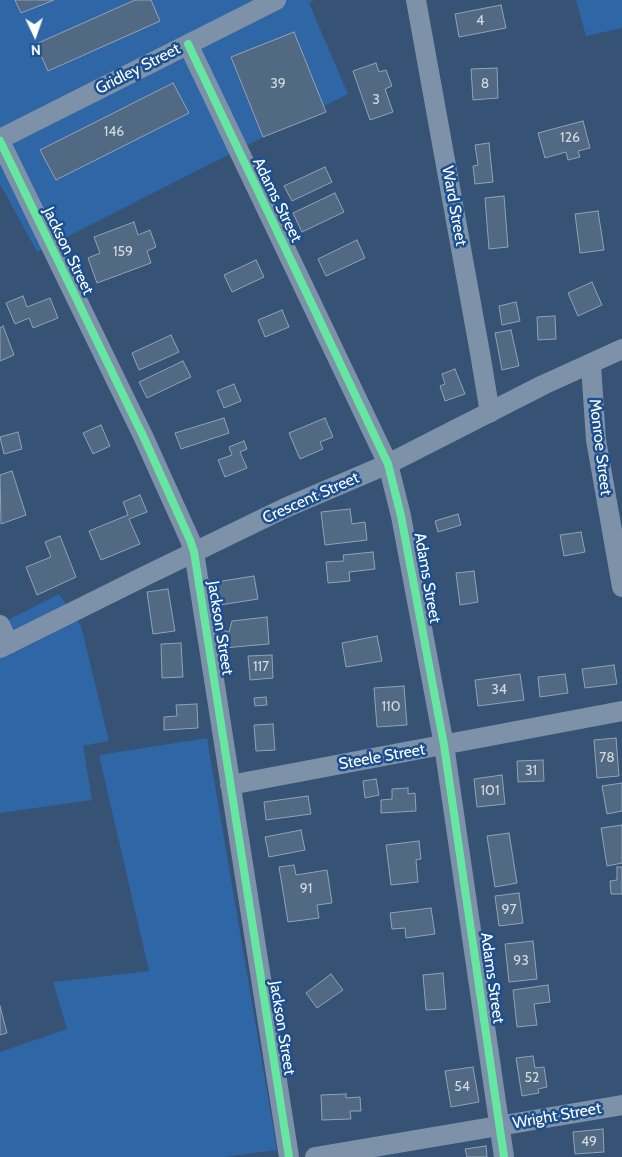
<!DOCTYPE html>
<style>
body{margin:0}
#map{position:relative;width:622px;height:1157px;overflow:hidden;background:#365274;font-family:Cabin,sans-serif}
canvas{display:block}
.north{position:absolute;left:10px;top:10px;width:50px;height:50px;-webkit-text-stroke:4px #1b4f8f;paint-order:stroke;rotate:177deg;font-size:14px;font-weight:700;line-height:20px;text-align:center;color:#fff}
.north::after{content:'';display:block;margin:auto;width:18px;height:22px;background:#fff;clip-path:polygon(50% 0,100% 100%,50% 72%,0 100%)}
</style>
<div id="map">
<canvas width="622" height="1157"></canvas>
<div class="north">N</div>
</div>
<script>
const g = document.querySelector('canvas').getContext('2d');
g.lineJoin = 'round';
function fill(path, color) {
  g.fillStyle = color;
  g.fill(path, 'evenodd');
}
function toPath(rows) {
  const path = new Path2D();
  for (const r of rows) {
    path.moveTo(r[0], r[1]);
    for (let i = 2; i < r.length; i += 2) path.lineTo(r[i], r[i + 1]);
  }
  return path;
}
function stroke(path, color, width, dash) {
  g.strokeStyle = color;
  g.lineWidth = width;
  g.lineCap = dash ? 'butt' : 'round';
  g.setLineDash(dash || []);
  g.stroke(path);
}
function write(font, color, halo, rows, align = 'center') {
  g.font = font + ' Cabin,sans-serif';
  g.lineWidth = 5;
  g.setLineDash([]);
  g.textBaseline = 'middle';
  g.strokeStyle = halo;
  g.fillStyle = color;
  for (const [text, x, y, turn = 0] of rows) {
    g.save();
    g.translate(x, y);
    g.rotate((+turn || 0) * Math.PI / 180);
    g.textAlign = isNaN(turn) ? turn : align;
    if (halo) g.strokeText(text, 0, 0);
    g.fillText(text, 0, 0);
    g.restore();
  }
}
fill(toPath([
 [0,0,314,0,309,3,348,94,37,252,0,184],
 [576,0,622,0,622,28,586,36],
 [59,594,81,626,109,741,83,746,92,800,0,813,0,624],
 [207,738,277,1150,225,1157,0,1157,0,1052,67,1029,53,982,149,971,99,755]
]), '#2f66a5');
const building = toPath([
 [15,0,54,0,21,13,15,0],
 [135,0,151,0,160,21,48,71,36,44,135,0],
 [501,5,506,28,459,37,455,14,501,5],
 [294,32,326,112,263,137,231,57,294,32],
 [376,63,379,72,386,70,392,86,385,89,393,112,370,120,353,71,376,63],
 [497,68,498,98,473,100,471,69,497,68],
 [173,83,189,113,56,180,40,150,173,83],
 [583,121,590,148,578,151,580,157,568,160,566,152,545,158,538,133,583,121],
 [489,143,493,182,475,184,473,166,478,165,475,145,489,143],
 [325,167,332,182,292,201,284,186,325,167],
 [335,193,344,212,302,232,293,213,335,193],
 [504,196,508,247,489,249,485,198,504,196],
 [598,211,604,250,580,253,575,214,598,211],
 [134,222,138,235,150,230,156,247,147,251,151,263,97,283,88,258,100,253,94,237,134,222],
 [357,240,365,258,326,276,318,259,357,240],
 [256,260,264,277,232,292,224,275,256,260],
 [592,282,602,305,578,316,568,293,592,282],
 [23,296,27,307,50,298,58,318,33,328,29,318,15,324,6,303,23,296],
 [516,302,520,321,502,325,499,306,516,302],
 [282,310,289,327,265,337,258,320,282,310],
 [555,316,556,339,538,340,537,317,555,316],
 [3,326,14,355,0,361,0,328,3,326],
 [511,330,519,366,502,370,495,333,511,330],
 [171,335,179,352,139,370,132,353,171,335],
 [183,361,191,377,147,398,139,382,183,361],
 [455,369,465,394,445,401,440,386,445,384,442,374,455,369],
 [234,384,241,401,224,408,217,391,234,384],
 [224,418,229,433,181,449,175,433,224,418],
 [325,418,333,437,320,442,323,449,300,459,289,433,325,418],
 [101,425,110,446,93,454,83,433,101,425],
 [18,432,22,449,4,454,0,437,18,432],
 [244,441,247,449,240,452,247,468,225,477,218,460,232,455,229,447,244,441],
 [12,471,26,515,1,524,0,475,12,471],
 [140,495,147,512,129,519,140,544,101,560,89,531,128,515,123,502,140,495],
 [350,509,352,524,365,522,367,540,325,545,321,512,350,509],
 [458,514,461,525,438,532,435,521,458,514],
 [581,532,585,552,564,556,560,535,581,532],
 [60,536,76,577,37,595,26,567,51,557,45,542,60,536],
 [373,552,375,569,349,572,350,581,328,583,326,562,344,561,343,555,373,552],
 [474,571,478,602,460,605,456,573,474,571],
 [254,576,258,599,220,605,216,582,254,576],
 [168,589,175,631,153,634,147,592,168,589],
 [267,617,269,644,223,648,222,630,229,632,232,621,267,617],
 [377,636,382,661,346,667,342,643,377,636],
 [181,643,183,677,162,678,161,644,181,643],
 [272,655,273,678,250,680,248,656,272,655],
 [614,665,617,684,585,688,582,669,614,665],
 [520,674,524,700,478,706,475,680,520,674],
 [565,674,568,693,540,697,538,677,565,674],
 [404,686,407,725,377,727,374,688,404,686],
 [266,697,267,705,255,706,254,698,266,697],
 [197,704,198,728,164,730,164,717,177,716,176,705,197,704],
 [273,724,275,750,256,751,254,725,273,724],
 [616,738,619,776,597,778,594,740,616,738],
 [543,760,544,781,518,782,517,761,543,760],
 [502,775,505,804,477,807,474,779,502,775],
 [376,779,379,795,365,798,363,781,376,779],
 [622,783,622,811,607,814,602,786,622,783],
 [408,788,408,794,415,793,416,811,381,813,381,800,392,799,392,789,408,788],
 [308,796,311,814,266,820,264,802,308,796],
 [622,825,622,863,607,866,601,828,622,825],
 [301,830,305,850,269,857,265,837,301,830],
 [509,833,517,883,495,887,487,836,509,833],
 [419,841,421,859,416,860,418,882,391,885,386,845,419,841],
 [294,865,296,875,327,870,332,903,317,905,319,918,288,922,279,867,294,865],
 [617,867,622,867,622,894,611,894,610,881,617,880,617,867],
 [519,893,523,923,499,926,495,896,519,893],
 [431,908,435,934,406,938,405,928,392,929,390,913,431,908],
 [533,941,537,979,509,982,505,944,533,941],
 [443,973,446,1009,426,1010,423,975,443,973],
 [331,974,343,990,317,1008,306,993,331,974],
 [548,985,550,1002,534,1004,537,1025,517,1027,513,990,548,985],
 [0,1006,7,1033,0,1035,0,1006],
 [533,1056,535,1068,544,1067,547,1087,538,1089,539,1093,522,1096,516,1058,533,1056],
 [473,1067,479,1102,451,1107,445,1071,473,1067],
 [346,1094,346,1098,360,1097,361,1111,350,1111,351,1119,322,1120,321,1095,346,1094],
 [603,1129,604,1152,575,1154,573,1132,603,1129],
 [486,1146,487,1157,467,1157,465,1149,486,1146]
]);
fill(building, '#526984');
stroke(building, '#92a2b6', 1);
stroke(toPath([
 [416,0,480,353,490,413],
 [188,44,388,464,401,516,444,745,504,1157],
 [0,139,276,0],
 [0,141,144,438,190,540,194,552,289,1157],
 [591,365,596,440,622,587],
 [0,625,9,644],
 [0,648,147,575,285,508,388,464,543,385,622,349],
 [230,785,622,711],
 [315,1157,622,1105]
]), '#7d92a8', 20);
stroke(toPath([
 [188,44,388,464,401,516,444,745,504,1157],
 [0,141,144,438,190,540,194,552,289,1157]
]), '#66e7a1', 8);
write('14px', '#d4dae0', null, [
 ["4",480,21],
 ["39",278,84],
 ["8",485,84],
 ["3",376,100],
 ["146",114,132],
 ["126",570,138],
 ["159",123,252],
 ["117",261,667],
 ["34",499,690],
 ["110",391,707],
 ["78",607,758],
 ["31",531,771],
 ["101",490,791],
 ["91",306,889],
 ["97",509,910],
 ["93",521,961],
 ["52",532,1078],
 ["54",462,1087],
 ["49",589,1142]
]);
write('16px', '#fff', '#1b4f8f', [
 ["Gridley Street",138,69,-27],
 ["Adams Street",277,200,64],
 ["Ward Street",454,206,80],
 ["Jackson Street",68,251,64],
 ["Monroe Street",600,447,83],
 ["Crescent Street",311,498,-24],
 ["Adams Street",427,578,80],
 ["Jackson Street",220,628,81],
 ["Steele Street",382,757,-10],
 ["Adams Street",492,978,82],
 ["Jackson Street",282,1028,81],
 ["Wright Street",557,1116,-10]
]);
</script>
